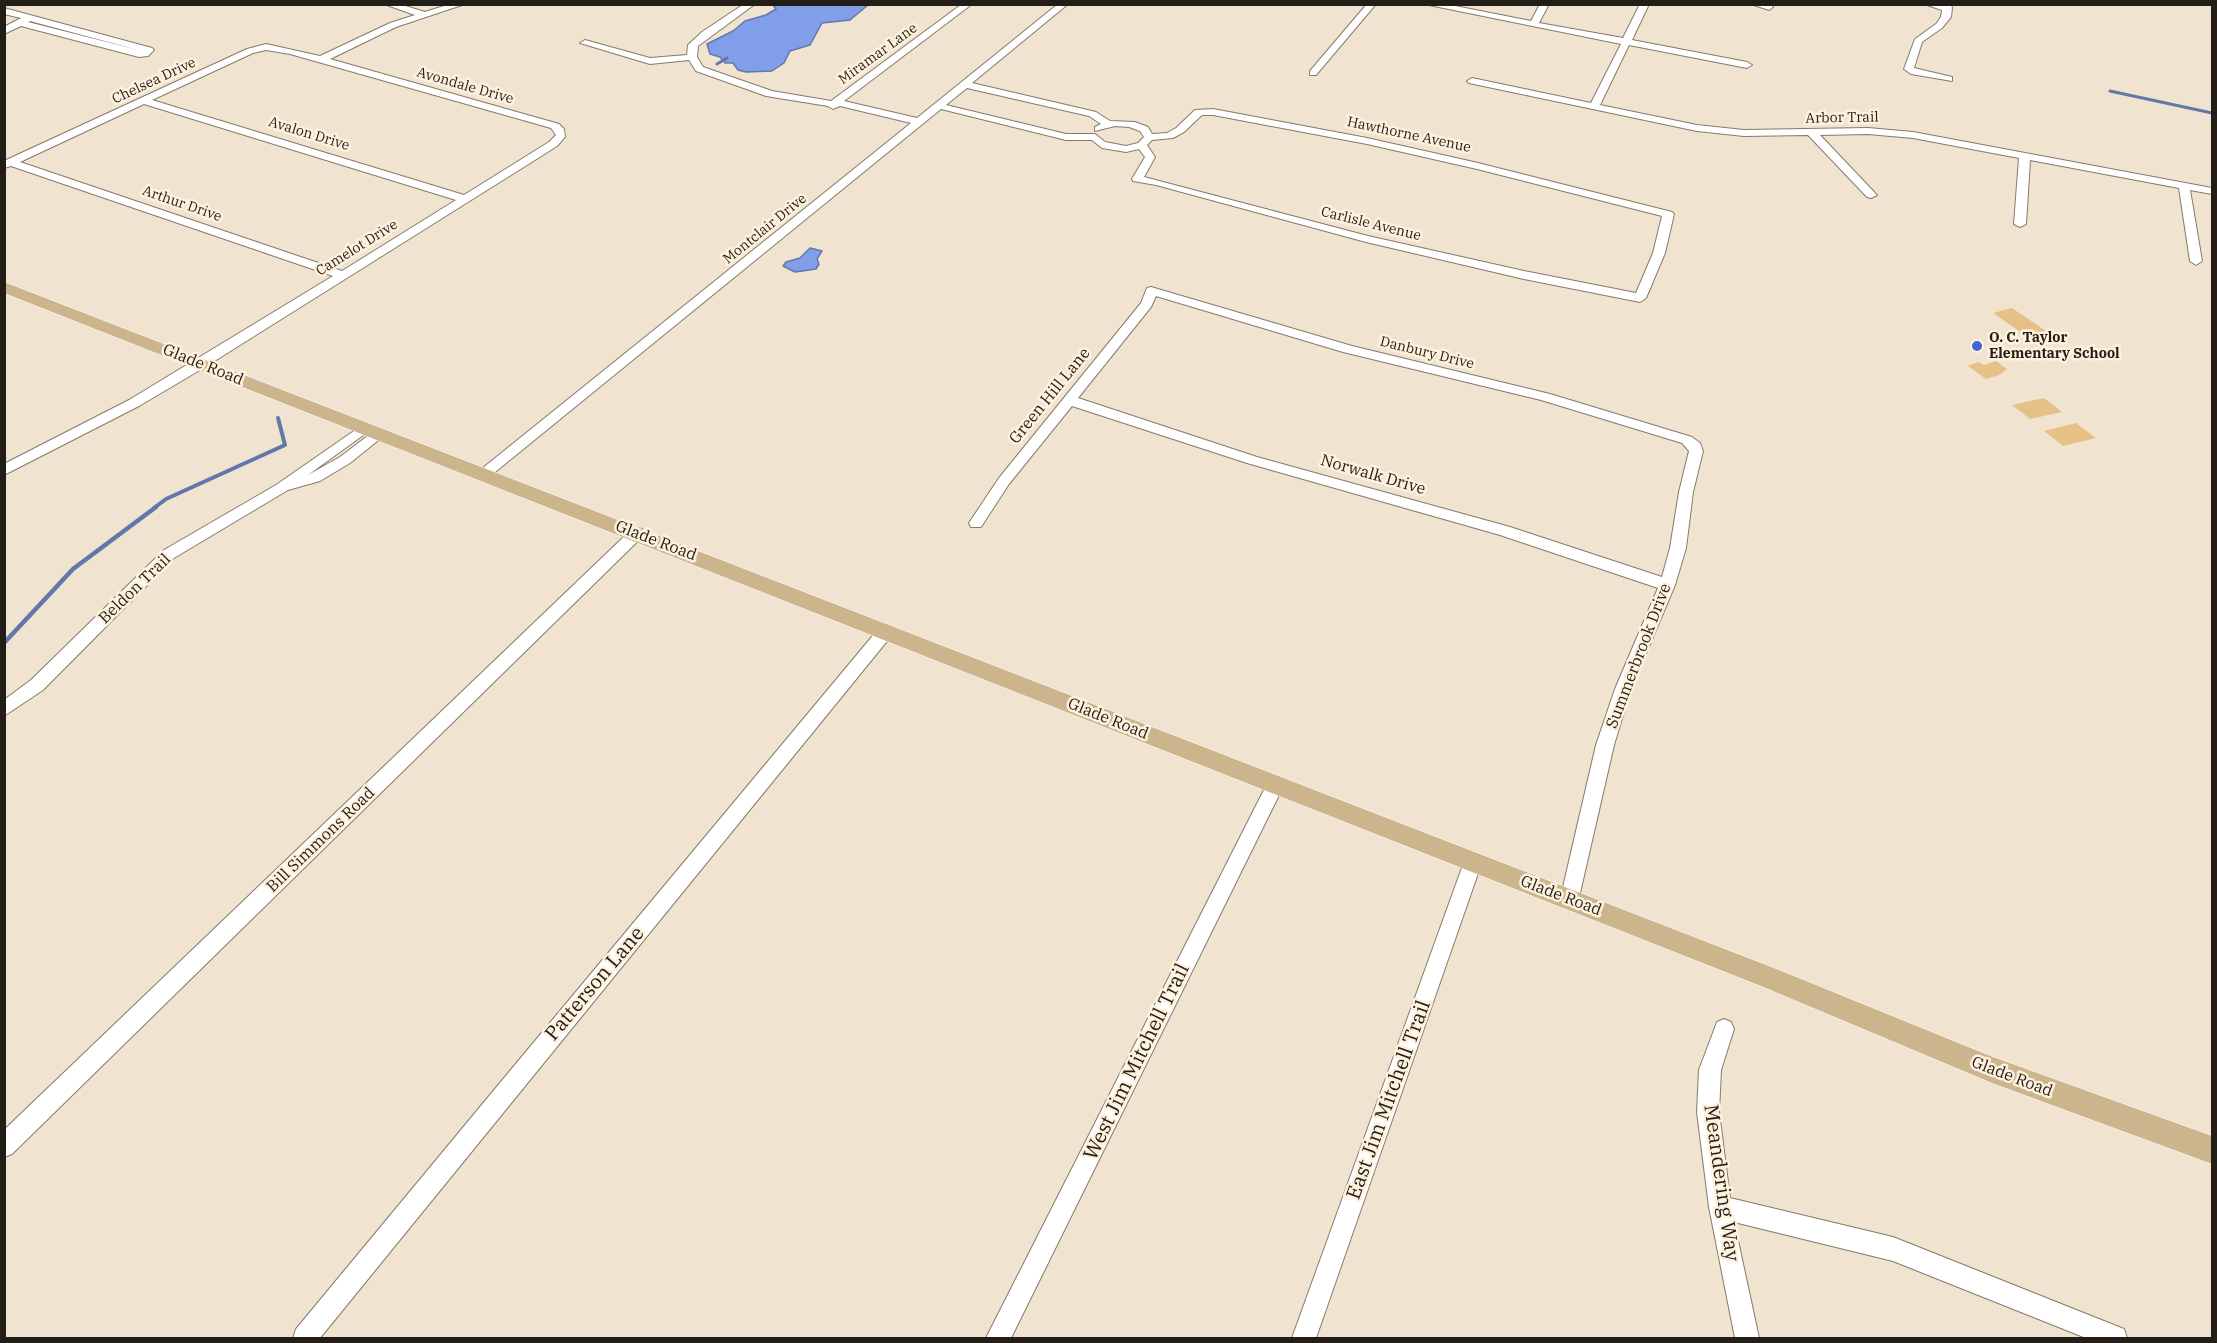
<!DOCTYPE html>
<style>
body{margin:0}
#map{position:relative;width:2217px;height:1343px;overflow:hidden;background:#f0e4d1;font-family:"IBM Plex Serif",serif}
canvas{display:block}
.frame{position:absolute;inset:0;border:6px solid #221d16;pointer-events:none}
</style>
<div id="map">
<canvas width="2217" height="1343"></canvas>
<div class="frame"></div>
</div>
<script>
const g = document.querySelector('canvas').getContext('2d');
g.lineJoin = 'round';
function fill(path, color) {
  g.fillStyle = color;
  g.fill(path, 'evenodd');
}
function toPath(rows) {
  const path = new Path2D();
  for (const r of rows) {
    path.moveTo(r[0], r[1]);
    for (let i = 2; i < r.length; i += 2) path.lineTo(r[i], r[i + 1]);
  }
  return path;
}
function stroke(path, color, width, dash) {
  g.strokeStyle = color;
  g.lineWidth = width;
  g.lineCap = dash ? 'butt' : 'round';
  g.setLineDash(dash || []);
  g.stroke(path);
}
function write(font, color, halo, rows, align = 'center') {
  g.font = font + ' "IBM Plex Serif",serif';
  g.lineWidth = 5;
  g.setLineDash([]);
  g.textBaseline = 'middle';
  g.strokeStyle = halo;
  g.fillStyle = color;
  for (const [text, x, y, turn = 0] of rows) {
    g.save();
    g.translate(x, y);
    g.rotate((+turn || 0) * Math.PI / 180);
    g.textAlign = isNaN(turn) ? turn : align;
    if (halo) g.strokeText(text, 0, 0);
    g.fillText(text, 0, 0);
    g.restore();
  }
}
fill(toPath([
 [2012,308,2046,331,2026,336,1993,313],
 [1996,361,2007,369,1999,375,1986,379,1968,366,1978,362,1984,365],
 [2044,398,2062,412,2030,419,2012,405],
 [2076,423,2096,438,2063,446,2044,431]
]), '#e5c188');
const water = toPath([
 [773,5,774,4,868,5,850,20,822,23,810,45,790,51,784,63,772,71,746,72,738,70,733,63,725,63,720,57,710,54,707,44,733,31,745,21,766,15,776,9,773,5],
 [810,248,822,251,817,259,819,264,816,269,795,272,783,266,786,262,800,258,810,248]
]);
fill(water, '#809eea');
stroke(water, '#6477aa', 1.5);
stroke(toPath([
 [717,64,727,58],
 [2110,91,2212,113]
]), '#6477aa', 3);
stroke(toPath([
 [154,508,166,499,285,445,278,418]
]), '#6477aa', 4);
stroke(toPath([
 [4,643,73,569,156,507]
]), '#6477aa', 4.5);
const minor = toPath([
 [384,4,399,4,425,12,450,4,465,4,396,27,330,59,559,124,564,129,565,137,557,146,535,160,205,367,139,406,4,475,4,464,129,400,333,276,11,166,4,168,4,161,247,49,266,44,320,56,390,23,415,15,384,4],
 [266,50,290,54,551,128,556,135,549,142,464,195,152,100,253,53,266,50],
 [144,104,456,200,342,271,20,162,144,104],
 [744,4,755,4,698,46,697,57,703,67,772,91,831,101,962,4,972,4,844,101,917,118,1058,4,1068,4,972,83,1096,112,1110,121,1135,122,1148,127,1152,134,1167,133,1176,128,1195,110,1213,109,1367,138,1478,163,1672,212,1674,214,1665,253,1646,298,1640,302,1524,279,1366,242,1156,185,1133,181,1132,179,1145,157,1139,149,1126,152,1102,148,1092,140,1066,140,941,109,489,477,479,477,477,474,479,471,911,123,840,106,833,109,828,106,766,96,696,71,689,60,650,64,580,43,585,40,650,58,687,55,688,45,702,32,744,4],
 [967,88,1089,116,1101,124,1095,127,1095,131,1115,126,1129,127,1140,131,1144,137,1138,143,1126,146,1105,142,1095,134,1066,134,946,105,967,88],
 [1202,115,1213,115,1367,144,1477,169,1662,216,1653,253,1636,293,1524,271,1368,236,1144,177,1155,157,1147,145,1152,140,1173,138,1184,132,1202,115],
 [1367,4,1376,4,1316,75,1310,75,1310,71,1367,4],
 [1424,4,1445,4,1531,21,1540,4,1549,4,1539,23,1623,38,1640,4,1649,4,1632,40,1747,62,1752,65,1747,68,1629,45,1600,105,1697,125,1744,130,1868,128,1913,132,2212,188,2212,194,2190,190,2202,261,2196,265,2190,261,2179,188,2030,160,2026,224,2020,227,2014,224,2019,158,1913,138,1868,134,1820,135,1875,193,1877,195,1871,198,1867,197,1808,135,1744,136,1697,131,1469,83,1467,81,1472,78,1591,103,1621,44,1424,4],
 [1751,4,1770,4,1773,7,1769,10,1751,4],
 [1924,4,1951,4,1952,8,1951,17,1942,28,1922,42,1914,68,1952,77,1952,81,1911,74,1904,69,1915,39,1936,24,1941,17,1942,10,1924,4],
 [4,8,152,48,154,50,148,56,139,57,21,26,4,34,4,27,21,18,4,14,4,8],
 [30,21,142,51,28,22,30,21],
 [1151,287,1352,346,1550,394,1692,437,1700,443,1703,451,1693,492,1686,548,1675,585,1631,689,1614,745,1577,906,1570,908,1563,906,1560,900,1596,745,1615,689,1658,588,1500,535,1247,463,1072,406,1009,484,981,527,971,527,969,523,999,478,1141,303,1147,288,1151,287],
 [1156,296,1343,352,1541,400,1682,443,1689,451,1679,492,1670,548,1662,577,1510,527,1257,457,1078,398,1151,307,1156,296],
 [364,424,369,425,371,428,369,431,308,475,340,457,374,431,379,430,386,434,350,463,320,481,288,490,174,558,43,690,4,716,4,700,31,680,164,550,276,485,364,424],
 [637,528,642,529,644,533,642,537,12,1154,4,1157,4,1130,632,529,637,528],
 [886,625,892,627,894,631,892,635,320,1338,293,1338,296,1329,504,1078,880,627,886,625],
 [1275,778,1281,780,1284,785,1011,1338,986,1338,1269,780,1275,778],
 [1473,854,1480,856,1482,862,1316,1338,1292,1338,1464,862,1466,856,1473,854],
 [1724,1019,1731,1022,1734,1029,1721,1070,1719,1112,1730,1198,1893,1237,2124,1329,2127,1338,2086,1338,1893,1261,1734,1222,1759,1338,1735,1338,1709,1207,1697,1112,1699,1070,1717,1022,1724,1019]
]);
const major = toPath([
 [4,282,1779,970,1993,1057,2212,1136,2212,1164,1992,1083,1761,986,4,293,4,282]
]);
stroke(minor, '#857a69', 2);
stroke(major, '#fff', 1);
fill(minor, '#fff');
fill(major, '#ccb48c');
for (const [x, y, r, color] of [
 [1977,346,6,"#4266d9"]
]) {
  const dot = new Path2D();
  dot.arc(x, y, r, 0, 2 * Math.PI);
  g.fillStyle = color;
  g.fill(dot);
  stroke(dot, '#fef1de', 2);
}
write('14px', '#221d16', '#fef1de', [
 ["Miramar Lane",878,54,-36],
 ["Chelsea Drive",154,81,-25],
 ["Avondale Drive",465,86,16],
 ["Arbor Trail",1842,118,-1],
 ["Avalon Drive",309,134,17],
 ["Hawthorne Avenue",1409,135,12],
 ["Arthur Drive",182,204,19],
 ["Carlisle Avenue",1371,224,14],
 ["Montclair Drive",765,229,-39],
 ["Camelot Drive",357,248,-32],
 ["Danbury Drive",1427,353,14]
]);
write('bold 14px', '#221d16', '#fef1de', [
 ["O. C. Taylor",1989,338],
 ["Elementary School",1989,354]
], 'left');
write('16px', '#221d16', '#fef1de', [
 ["Glade Road",203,365,22],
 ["Green Hill Lane",1050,396,-51],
 ["Norwalk Drive",1373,475,16],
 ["Glade Road",656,541,21],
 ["Beldon Trail",135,589,-44],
 ["Summerbrook Drive",1639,656,-69],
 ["Glade Road",1108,719,22],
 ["Bill Simmons Road",321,840,-44],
 ["Glade Road",1561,896,21],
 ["Glade Road",2012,1077,21]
]);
write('20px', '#221d16', '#fef1de', [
 ["Patterson Lane",595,984,-50],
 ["West Jim Mitchell Trail",1137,1062,-64],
 ["East Jim Mitchell Trail",1389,1100,-70],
 ["Meandering Way",1721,1183,82]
]);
</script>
